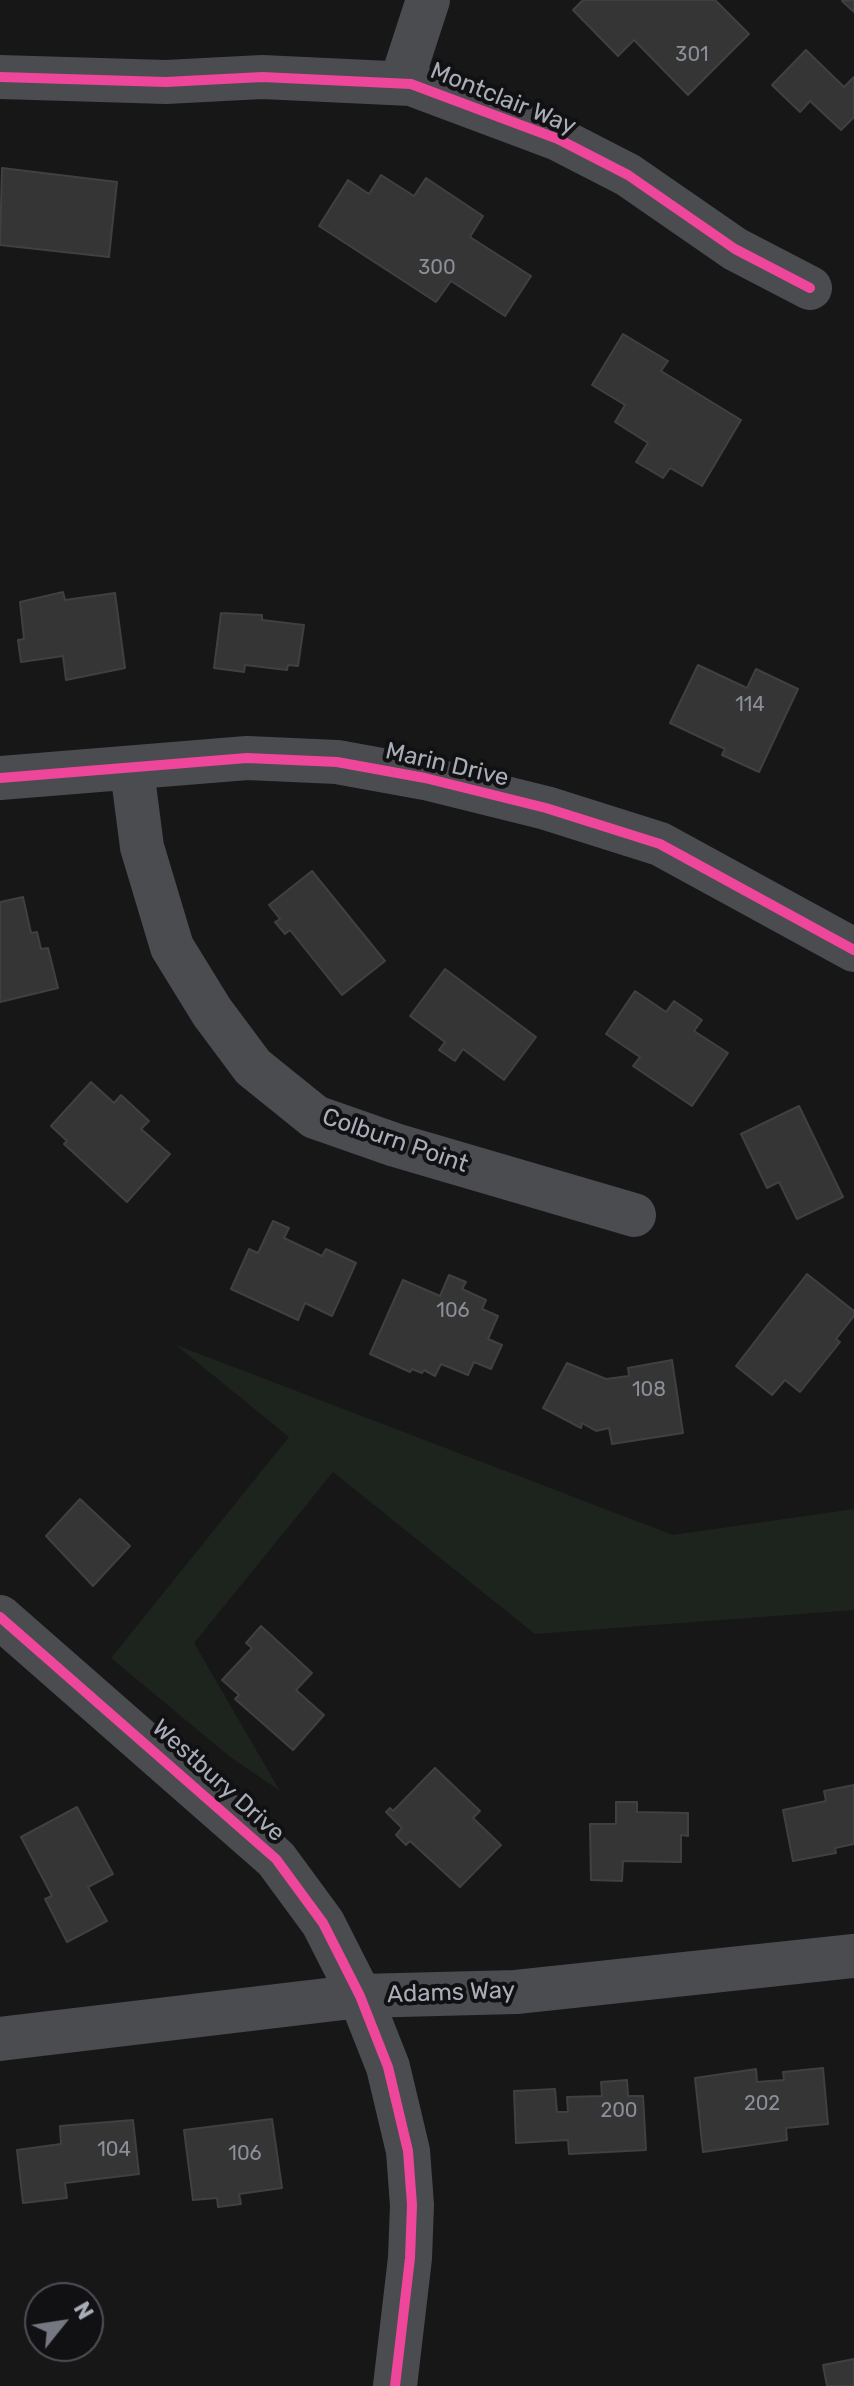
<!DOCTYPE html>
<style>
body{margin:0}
#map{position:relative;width:854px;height:2386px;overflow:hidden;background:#171717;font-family:Rubik,sans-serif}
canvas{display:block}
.north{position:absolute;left:24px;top:2282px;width:80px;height:80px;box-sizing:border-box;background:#111113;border:2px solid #4d4f55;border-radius:50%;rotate:60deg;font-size:22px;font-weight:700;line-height:32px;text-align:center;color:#a8adb8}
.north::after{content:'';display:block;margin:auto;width:28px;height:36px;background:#757880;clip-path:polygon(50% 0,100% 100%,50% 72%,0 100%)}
</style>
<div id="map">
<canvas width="854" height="2386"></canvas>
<div class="north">N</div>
</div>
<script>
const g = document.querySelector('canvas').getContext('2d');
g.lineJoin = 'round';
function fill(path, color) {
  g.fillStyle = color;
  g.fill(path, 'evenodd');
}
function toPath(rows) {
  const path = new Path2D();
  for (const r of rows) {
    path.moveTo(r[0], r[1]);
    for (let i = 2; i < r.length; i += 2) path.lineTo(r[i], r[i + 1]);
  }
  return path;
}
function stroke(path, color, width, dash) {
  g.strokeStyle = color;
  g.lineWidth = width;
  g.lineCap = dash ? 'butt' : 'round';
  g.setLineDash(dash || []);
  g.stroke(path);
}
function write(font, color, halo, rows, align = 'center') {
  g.font = font + ' Rubik,sans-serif';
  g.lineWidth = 8;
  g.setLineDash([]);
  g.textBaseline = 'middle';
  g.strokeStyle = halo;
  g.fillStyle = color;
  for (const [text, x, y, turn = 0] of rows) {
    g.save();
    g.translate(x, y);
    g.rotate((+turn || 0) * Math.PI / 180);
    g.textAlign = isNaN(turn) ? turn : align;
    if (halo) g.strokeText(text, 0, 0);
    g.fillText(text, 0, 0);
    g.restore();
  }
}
fill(toPath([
 [176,1345,673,1535,854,1509,854,1610,535,1634,333,1472,194,1643,280,1791,229,1756,111,1658,289,1437]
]), '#1d241e');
const building = toPath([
 [583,0,715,0,749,34,688,95,634,40,618,56,573,10,583,0],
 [854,0,854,12,842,1,854,0],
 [806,50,844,87,854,77,854,117,841,130,810,101,800,112,772,85,806,50],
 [2,168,117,182,109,257,0,245,2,168],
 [381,175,414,196,426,178,483,216,470,237,531,276,505,316,451,281,436,302,319,226,348,180,369,194,381,175],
 [623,334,668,361,661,371,741,420,702,486,670,468,663,478,636,462,648,443,615,422,625,405,592,385,623,334],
 [63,592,65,600,115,593,125,668,66,680,63,656,21,662,18,640,24,639,20,602,63,592],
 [221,613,262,615,262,620,304,625,298,666,288,665,287,670,245,665,244,672,214,668,221,613],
 [698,665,747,688,756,669,798,689,759,772,722,755,725,749,670,723,698,665],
 [312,871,385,961,342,995,290,930,285,934,275,922,280,919,269,905,312,871],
 [23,897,31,933,37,932,41,949,48,948,58,988,0,1002,0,902,23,897],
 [445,969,536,1037,504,1080,463,1049,455,1061,439,1050,445,1042,410,1016,445,969],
 [635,991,666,1012,674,1001,702,1020,694,1031,728,1053,692,1106,633,1066,640,1057,606,1034,635,991],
 [91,1082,114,1103,121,1095,149,1121,141,1129,170,1154,127,1202,64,1144,67,1141,51,1126,91,1082],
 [799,1106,843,1197,797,1219,779,1182,767,1188,741,1134,799,1106],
 [273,1221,289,1228,284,1238,322,1256,326,1249,356,1263,332,1316,305,1303,298,1320,231,1289,249,1249,258,1253,273,1221],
 [807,1274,854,1311,854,1316,836,1339,840,1342,800,1392,785,1380,772,1395,736,1366,807,1274],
 [449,1275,466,1282,462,1289,486,1300,482,1309,498,1316,488,1339,502,1345,491,1369,474,1362,468,1375,441,1364,435,1376,424,1370,422,1373,412,1369,410,1372,370,1354,403,1280,440,1296,449,1275],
 [672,1360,683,1433,612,1444,609,1428,596,1431,582,1423,581,1428,543,1408,567,1363,606,1379,629,1376,628,1368,672,1360],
 [80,1499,130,1546,93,1586,46,1536,80,1499],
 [261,1626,312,1673,296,1690,324,1715,293,1750,235,1699,239,1695,222,1680,252,1648,246,1643,261,1626],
 [435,1768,480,1811,473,1818,501,1845,460,1887,410,1841,406,1845,396,1835,402,1828,386,1812,390,1808,393,1811,435,1768],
 [854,1785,854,1844,835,1848,836,1853,793,1861,783,1810,826,1801,824,1791,854,1785],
 [616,1802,637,1802,637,1812,688,1813,688,1836,681,1835,681,1862,623,1861,622,1881,591,1880,590,1824,616,1824,616,1802],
 [77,1807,113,1874,88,1887,107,1921,67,1942,45,1899,52,1896,21,1837,77,1807],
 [823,2068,828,2124,786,2128,787,2140,703,2152,695,2078,756,2069,757,2082,784,2080,783,2072,823,2068],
 [627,2080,628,2096,643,2096,646,2150,569,2154,568,2140,516,2143,514,2091,555,2089,557,2112,568,2112,567,2097,602,2096,601,2082,627,2080],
 [272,2119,282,2188,239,2194,241,2204,218,2207,217,2198,193,2200,184,2130,272,2119],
 [133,2120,139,2174,65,2183,67,2198,23,2203,17,2150,61,2144,60,2126,133,2120],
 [854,2359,854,2386,827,2386,823,2365,854,2359]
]);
fill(building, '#353536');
stroke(building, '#3f4043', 2);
stroke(toPath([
 [0,77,166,82,262,77,411,84,558,139,628,175,735,249,810,288],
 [401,83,428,0],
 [132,770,142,847,172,947,212,1012,253,1067,315,1117,395,1145,634,1215],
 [0,778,247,758,337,762,425,778,546,808,660,844,854,950],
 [0,1617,276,1859,323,1923,360,1996,388,2067,408,2151,412,2205,410,2258,395,2386],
 [0,2039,360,1996,516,1992,854,1956]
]), '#4b4c50', 44);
stroke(toPath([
 [0,77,166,82,262,77,411,84,558,139,628,175,735,249,810,288],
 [0,778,247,758,337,762,425,778,546,808,660,844,854,950],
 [0,1617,276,1859,323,1923,360,1996,388,2067,408,2151,412,2205,410,2258,395,2386]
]), '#ed469a', 10);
write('20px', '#8b8f98', null, [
 ["301",692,55],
 ["300",437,268],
 ["114",750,705],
 ["106",453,1311],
 ["108",649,1390],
 ["202",762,2104],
 ["200",619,2111],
 ["104",114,2150],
 ["106",245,2154]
]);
write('24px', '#a8adb8', '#111113', [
 ["Montclair Way",503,99,22],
 ["Marin Drive",447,765,13],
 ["Colburn Point",395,1141,19],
 ["Westbury Drive",218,1781,42],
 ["Adams Way",451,1993,-2]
]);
</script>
